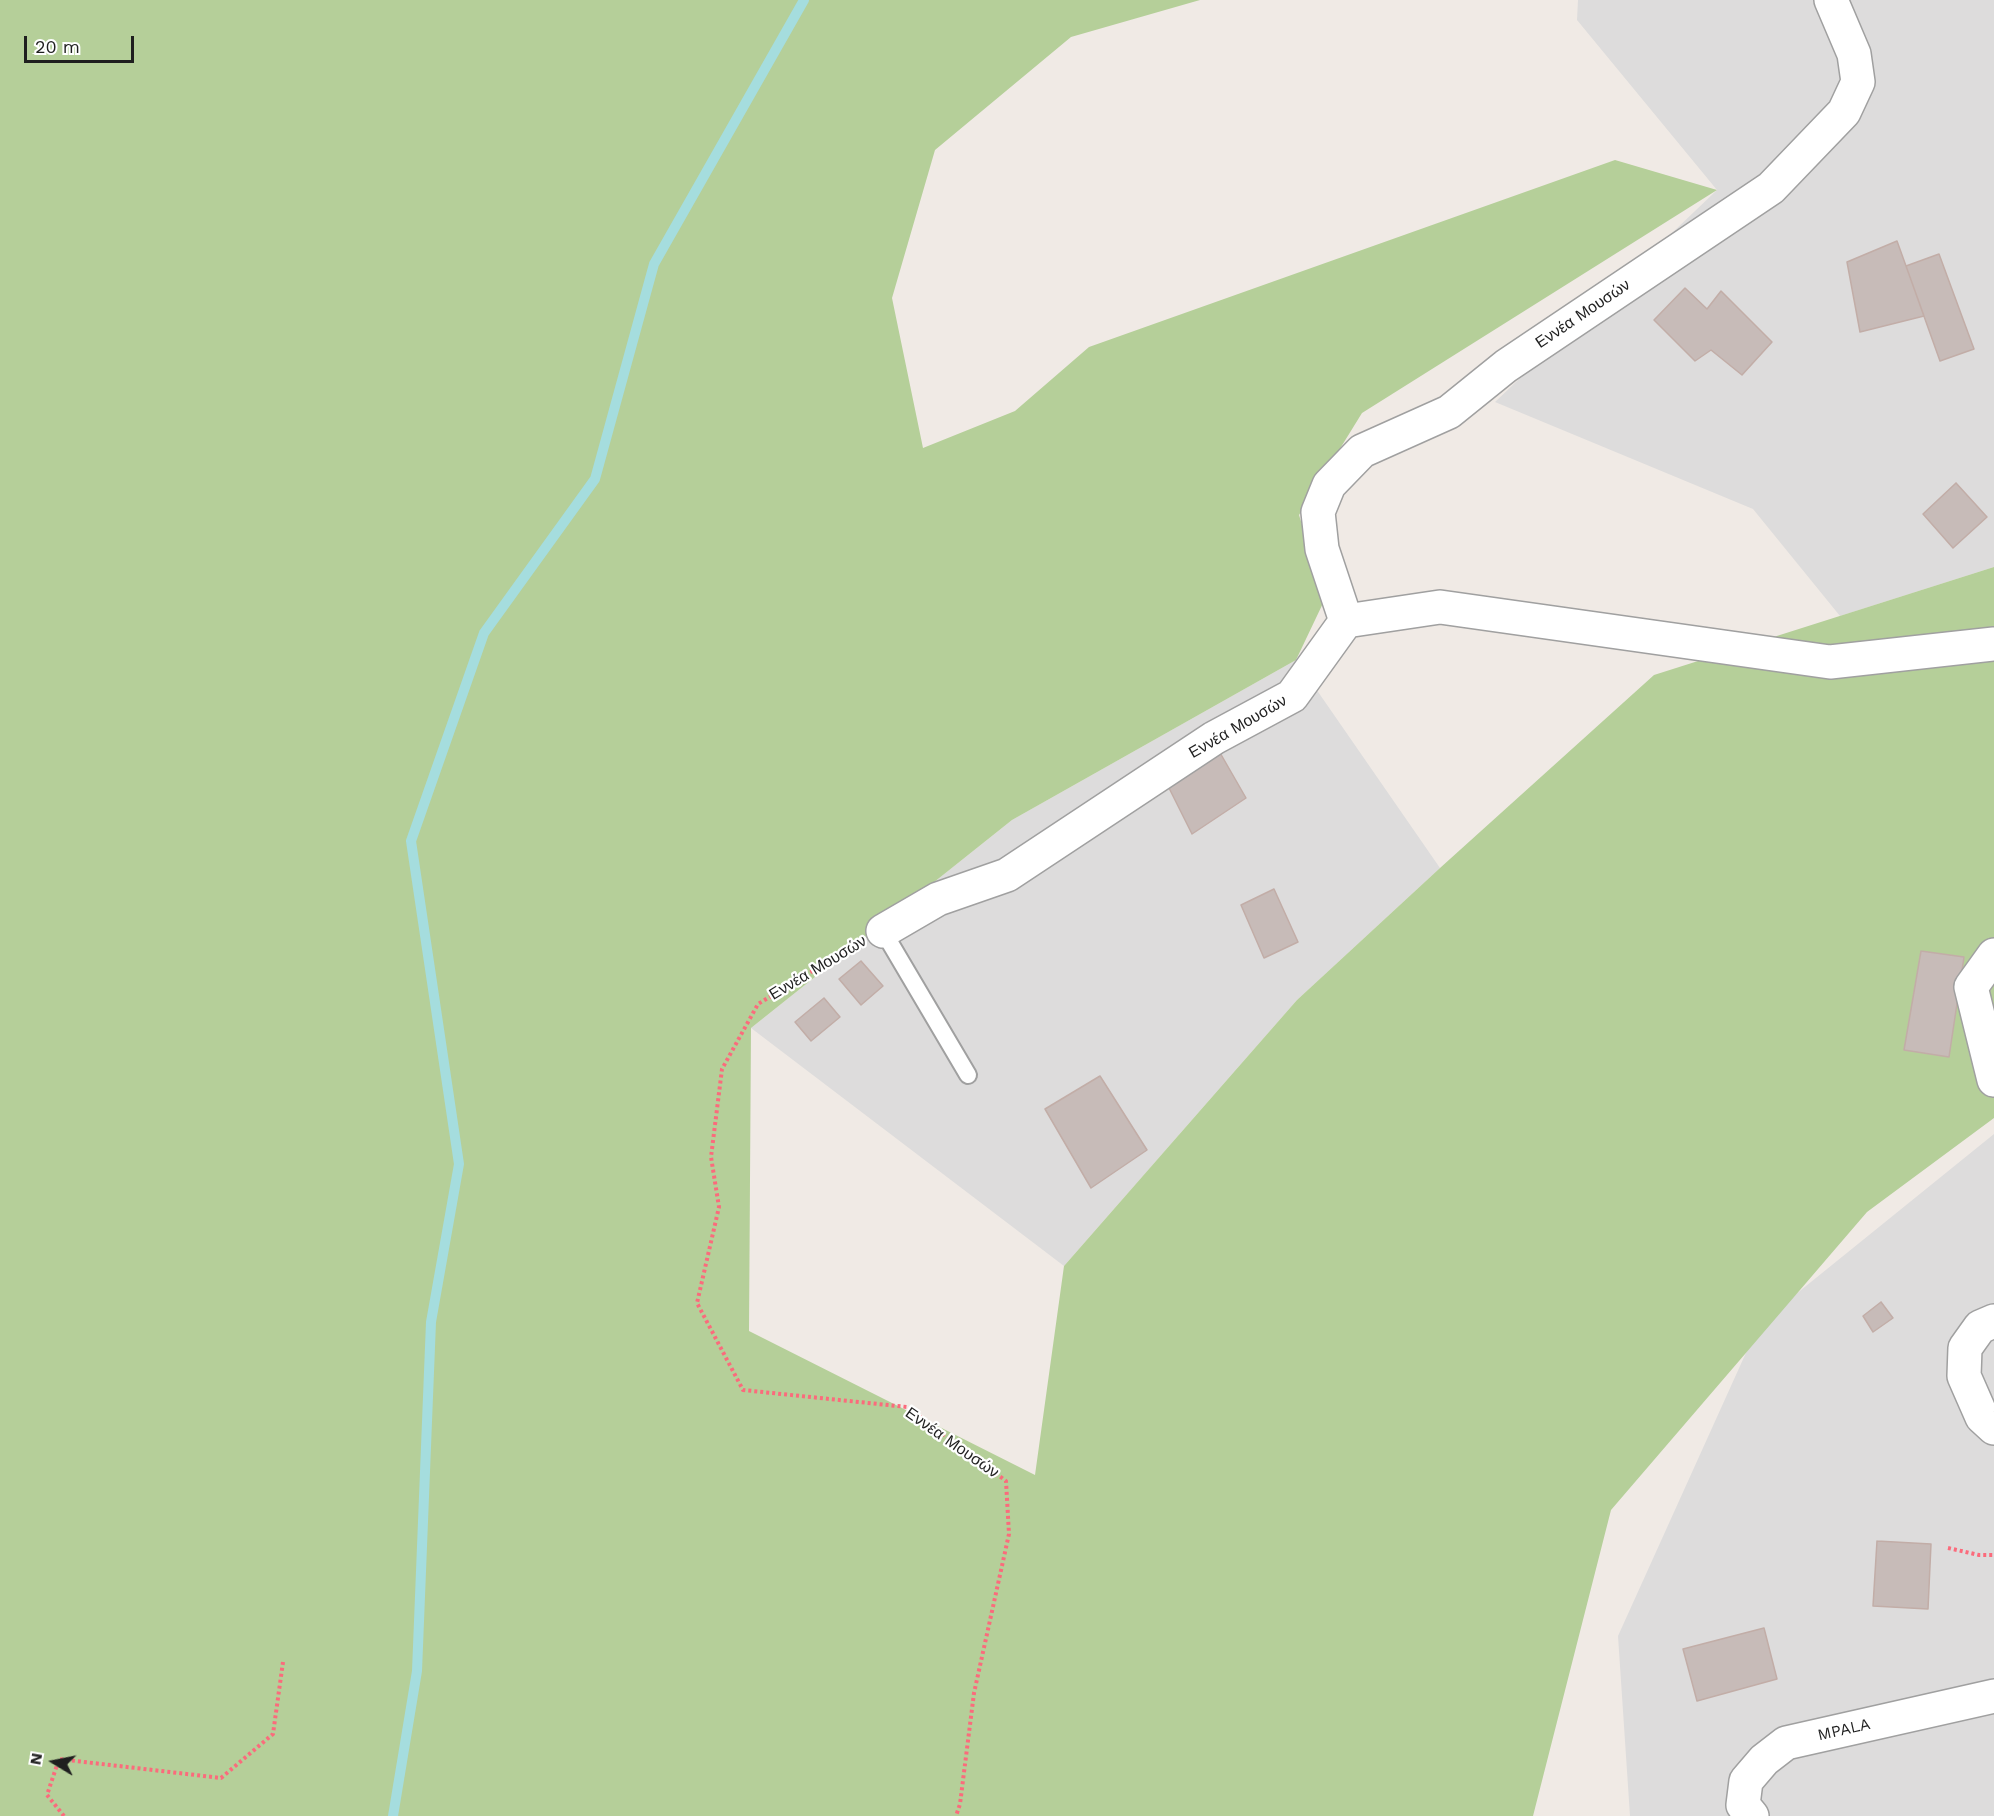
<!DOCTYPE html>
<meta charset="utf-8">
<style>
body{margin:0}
#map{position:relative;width:1994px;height:1816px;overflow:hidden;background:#f0eae5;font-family:"Work Sans",sans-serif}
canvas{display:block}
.north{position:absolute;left:24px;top:1732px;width:60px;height:60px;-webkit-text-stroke:4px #fff;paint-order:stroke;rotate:280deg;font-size:16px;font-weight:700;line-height:24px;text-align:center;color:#1f1f1f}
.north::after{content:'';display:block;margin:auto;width:21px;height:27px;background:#1f1f1f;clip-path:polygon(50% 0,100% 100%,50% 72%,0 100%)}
.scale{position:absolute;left:24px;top:36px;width:110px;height:27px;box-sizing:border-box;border:3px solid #1f1f1f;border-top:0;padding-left:8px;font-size:18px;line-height:21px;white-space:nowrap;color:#1f1f1f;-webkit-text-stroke:4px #fff;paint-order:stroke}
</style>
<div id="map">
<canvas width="1994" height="1816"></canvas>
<div class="north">N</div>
<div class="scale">20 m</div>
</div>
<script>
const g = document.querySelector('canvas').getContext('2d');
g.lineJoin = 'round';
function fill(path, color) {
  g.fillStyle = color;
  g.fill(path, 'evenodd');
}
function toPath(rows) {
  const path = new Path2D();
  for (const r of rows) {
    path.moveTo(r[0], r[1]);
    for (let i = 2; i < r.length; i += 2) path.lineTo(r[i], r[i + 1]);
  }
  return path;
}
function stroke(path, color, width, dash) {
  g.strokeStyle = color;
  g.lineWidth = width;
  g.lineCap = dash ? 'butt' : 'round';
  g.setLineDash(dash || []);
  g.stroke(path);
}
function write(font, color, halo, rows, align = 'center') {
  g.font = font + ' "Work Sans",sans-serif';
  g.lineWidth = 4.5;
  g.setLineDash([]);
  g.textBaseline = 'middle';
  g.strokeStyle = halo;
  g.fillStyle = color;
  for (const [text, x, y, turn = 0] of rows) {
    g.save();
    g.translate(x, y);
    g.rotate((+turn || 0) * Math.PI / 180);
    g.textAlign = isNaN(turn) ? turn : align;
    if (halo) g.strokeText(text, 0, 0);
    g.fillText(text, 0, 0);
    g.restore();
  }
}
fill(toPath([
 [1578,0,1994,0,1994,567,1840,616,1753,509,1495,402,1717,190,1577,20],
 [1296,660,1440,868,1297,1000,1064,1266,751,1028,1012,820],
 [1994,1134,1994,1816,1630,1816,1618,1636,1759,1324]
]), '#dddcdc');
fill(toPath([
 [0,0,1200,0,1071,37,935,150,892,298,923,448,1015,411,1089,347,1615,160,1717,190,1362,413,1299,515,1325,599,1296,660,1012,820,751,1028,749,1331,1035,1475,1064,1266,1297,1000,1440,868,1654,675,1994,567,1994,1118,1867,1212,1611,1510,1533,1816,0,1816]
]), '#b5cf99');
stroke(toPath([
 [393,1816,417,1671,431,1322,459,1164,411,841,484,633,595,479,654,264,804,0]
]), '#a5ddde', 10);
const building = toPath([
 [1897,241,1924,316,1860,332,1847,262,1897,241],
 [1939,254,1974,349,1940,361,1906,266,1939,254],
 [1685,288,1707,309,1721,291,1772,342,1742,375,1711,350,1695,361,1654,320,1685,288],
 [1956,483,1987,517,1953,548,1923,514,1956,483],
 [1219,751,1246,798,1192,834,1165,780,1219,751],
 [1274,889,1298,942,1264,958,1241,905,1274,889],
 [1921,951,1964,957,1949,1057,1904,1050,1921,951],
 [861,961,883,986,861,1005,839,979,861,961],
 [824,998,840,1017,811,1041,795,1022,824,998],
 [1100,1076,1147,1150,1091,1188,1045,1109,1100,1076],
 [1881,1302,1893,1318,1873,1332,1863,1316,1881,1302],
 [1877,1541,1931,1544,1928,1609,1873,1606,1877,1541],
 [1764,1628,1777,1679,1697,1701,1683,1649,1764,1628]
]);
fill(building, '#c7bbb8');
stroke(building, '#c2ada7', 1.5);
const lane = toPath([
 [883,931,968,1075]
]);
const street = toPath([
 [1831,0,1854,54,1858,82,1844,112,1771,188,1506,366,1449,412,1362,451,1329,485,1318,512,1322,549,1346,621,1440,607,1830,662,1994,644],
 [883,931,938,899,1007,875,1214,738,1292,696,1346,621],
 [1994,955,1971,987,1994,1080],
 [1994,1321,1980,1327,1965,1348,1964,1376,1982,1417,1994,1428],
 [1752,1816,1743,1805,1746,1781,1764,1760,1786,1743,1994,1696]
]);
stroke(lane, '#a0a0a0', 20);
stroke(street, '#a0a0a0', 36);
stroke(toPath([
 [854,946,758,1004,722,1069,711,1157,719,1207,697,1303,743,1390,907,1407,1006,1481,1009,1534,974,1693,960,1804,956,1816],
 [1948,1548,1979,1555,1994,1555],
 [64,1816,47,1795,59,1759,221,1778,273,1734,283,1662]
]), '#fb6b7c', 4, [3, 3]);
stroke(lane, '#fff', 16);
stroke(street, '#fff', 33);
write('16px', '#1f1f1f', '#fff', [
 ["Εννέα Μουσών",1583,314,-34],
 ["Εννέα Μουσών",1238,727,-30],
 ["Εννέα Μουσών",818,968,-31],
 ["Εννέα Μουσών",952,1443,35],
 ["MPALA",1844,1730,-13]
]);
</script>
